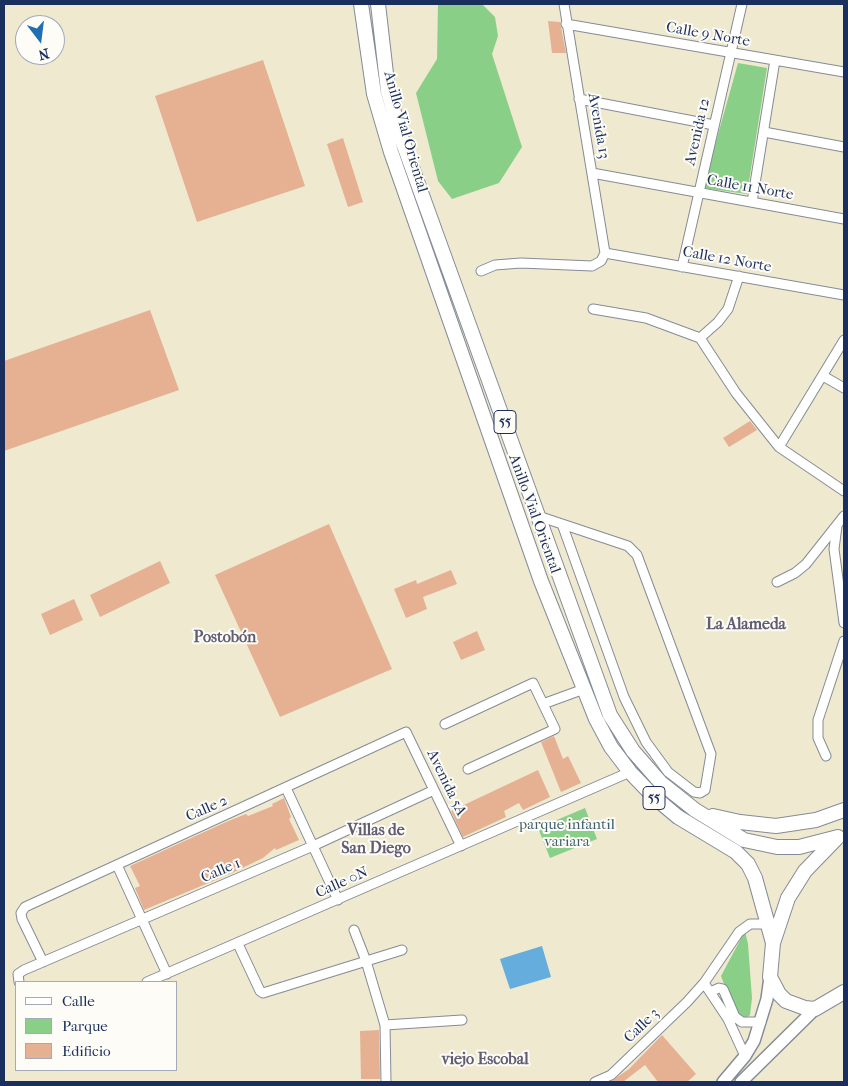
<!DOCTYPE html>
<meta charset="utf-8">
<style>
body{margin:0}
#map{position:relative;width:848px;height:1086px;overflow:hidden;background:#efe9cf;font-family:"IM FELL French Canon",serif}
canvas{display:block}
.frame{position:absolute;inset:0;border:5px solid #1b2f5e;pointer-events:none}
.legend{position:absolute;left:15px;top:981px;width:162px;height:90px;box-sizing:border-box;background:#fdfcf7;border:1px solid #a3aaba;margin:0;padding:6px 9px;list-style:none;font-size:15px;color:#1b2f5e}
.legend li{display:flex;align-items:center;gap:10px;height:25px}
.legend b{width:25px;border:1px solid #a3aaba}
.north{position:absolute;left:15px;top:15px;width:50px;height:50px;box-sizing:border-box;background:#fdfcf7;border:1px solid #a3aaba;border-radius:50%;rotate:165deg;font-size:14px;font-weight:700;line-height:20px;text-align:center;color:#1b2f5e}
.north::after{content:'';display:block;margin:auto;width:18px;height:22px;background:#1f6fb2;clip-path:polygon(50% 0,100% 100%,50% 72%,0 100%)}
</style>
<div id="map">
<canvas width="848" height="1086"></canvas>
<div class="frame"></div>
<ul class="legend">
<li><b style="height:6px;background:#fff"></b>Calle</li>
<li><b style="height:14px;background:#8acf88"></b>Parque</li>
<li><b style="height:14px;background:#e5b192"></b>Edificio</li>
</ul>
<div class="north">N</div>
</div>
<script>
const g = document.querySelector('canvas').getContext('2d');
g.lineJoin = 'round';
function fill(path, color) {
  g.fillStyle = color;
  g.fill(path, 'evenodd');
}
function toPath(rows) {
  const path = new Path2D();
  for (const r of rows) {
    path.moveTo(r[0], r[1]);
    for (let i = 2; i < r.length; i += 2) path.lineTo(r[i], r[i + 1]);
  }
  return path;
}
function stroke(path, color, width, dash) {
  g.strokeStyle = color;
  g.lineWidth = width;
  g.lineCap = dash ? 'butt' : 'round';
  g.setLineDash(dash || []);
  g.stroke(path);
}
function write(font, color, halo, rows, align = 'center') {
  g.font = font + ' "IM FELL French Canon",serif';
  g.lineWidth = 4;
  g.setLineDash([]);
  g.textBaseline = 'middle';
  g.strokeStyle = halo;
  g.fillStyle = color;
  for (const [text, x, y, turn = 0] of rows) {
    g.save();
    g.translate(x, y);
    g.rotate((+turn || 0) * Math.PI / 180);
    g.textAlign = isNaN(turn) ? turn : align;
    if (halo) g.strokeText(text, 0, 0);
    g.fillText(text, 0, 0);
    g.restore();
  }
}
fill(toPath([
 [438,4,482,4,495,17,498,36,492,54,522,147,499,183,452,199,438,181,416,93,437,59],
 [738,63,767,68,747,194,703,188],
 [585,808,597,839,550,858,538,828],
 [745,931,748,944,752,998,750,1015,745,1019,736,1016,721,976]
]), '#8acf88');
fill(toPath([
 [542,946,551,977,510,989,500,959]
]), '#64addc');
fill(toPath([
 [548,21,560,22,566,53,552,53],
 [263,60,305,186,197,222,155,96],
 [343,138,363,202,348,207,327,144],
 [150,310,179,390,4,451,4,361],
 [750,421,757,430,729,447,723,438],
 [329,524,392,669,280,717,215,575],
 [160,561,170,583,100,617,90,595],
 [451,570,457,584,423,597,427,609,406,618,394,589,416,580,417,584],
 [74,599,83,620,50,635,41,614],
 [477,631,485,650,461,660,453,642],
 [554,736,563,759,568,756,581,783,561,792,541,742],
 [538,770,550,797,523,810,519,803,504,811,506,817,463,837,451,811],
 [284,798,291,817,289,819,299,840,276,850,275,848,263,858,232,873,144,910,135,888,140,886,130,866,226,822,246,814,248,816,273,806,272,804],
 [379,1030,380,1079,361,1079,360,1031],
 [662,1035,696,1074,687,1082,658,1082,645,1065,623,1082,610,1082,629,1069]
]), '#e5b192');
const minor = toPath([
 [564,4,605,253],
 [566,24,844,72],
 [579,99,714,125],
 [764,132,844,147],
 [592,173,844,219],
 [752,202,775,60],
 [605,253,844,295],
 [682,267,742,4],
 [481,271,495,265,521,263,592,266,601,261,605,253],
 [593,309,646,318,700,338,736,393,779,447,844,491],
 [700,338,718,322,728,309,739,276],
 [823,376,844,388],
 [779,447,844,340],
 [538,516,628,546,637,555,711,754,705,790,700,793,694,792,668,772,646,742,624,697,562,524],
 [837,526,834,549,844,623],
 [777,582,795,573,806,564,844,516],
 [543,704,584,689],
 [445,724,533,683,555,729,468,769],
 [826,756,818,738,818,720,844,641],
 [286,788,338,900],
 [117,865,167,974],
 [354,930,366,961,385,1025,386,1082],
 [238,944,260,991,263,993,402,950],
 [43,962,22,919,21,913,25,907,406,732,461,846],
 [19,982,18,974,24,970,313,846,434,790],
 [147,982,630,772],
 [704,983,728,1019,745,1056],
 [710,992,719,988,723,989,735,1017,742,1022,761,1022],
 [385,1025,462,1020],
 [595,1082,611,1075,687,1002,704,983,739,932,750,924,768,924]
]);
const major = toPath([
 [723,1082,745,1056,754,1041,767,999,770,977],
 [741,1082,815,1009]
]);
const highway = toPath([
 [361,4,374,94,391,152,541,581,596,719,611,747,630,772,653,796,678,817,736,852,748,864,755,878,773,943],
 [378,4,388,91,401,137,610,715,633,751,661,783,695,810,744,840,777,847,799,847,838,837],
 [713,816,740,822,776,826,816,820,844,810],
 [836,839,805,871,788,898,773,943,770,977,779,994,786,1001,805,1008,815,1009,844,992]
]);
stroke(minor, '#858c96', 11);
stroke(major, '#858c96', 14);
stroke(highway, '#858c96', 16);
stroke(minor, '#fff', 9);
stroke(major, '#fff', 11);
stroke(highway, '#fff', 14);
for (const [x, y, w] of [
 [505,422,22],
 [654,798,22]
]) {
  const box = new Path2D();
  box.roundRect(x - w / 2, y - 11.5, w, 23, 4);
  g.fillStyle = '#fdfcf7';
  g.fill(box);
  stroke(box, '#1b2f5e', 1);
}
write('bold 14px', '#1b2f5e', null, [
 ["55",505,422],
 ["55",654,798]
]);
write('15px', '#1b2f5e', '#fdfcf7', [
 ["Calle 9 Norte",708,35,10],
 ["Avenida 13",598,126,80],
 ["Anillo Vial Oriental",405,132,74],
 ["Avenida 12",698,132,-77],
 ["Calle 11 Norte",750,188,10],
 ["Calle 12 Norte",727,260,10],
 ["Anillo Vial Oriental",534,514,70],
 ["Avenida 5A",446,783,64],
 ["Calle 2",207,809,-24],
 ["Calle 1",221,871,-23],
 ["Calle 0N",342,883,-24],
 ["Calle 3",642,1026,-44]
]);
write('15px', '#3c5f6b', '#fdfcf7', [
 ["parque infantil",567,825],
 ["variara",567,842]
]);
write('bold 16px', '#625c70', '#fdfcf7', [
 ["La Alameda",746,625],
 ["Postobón",225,638],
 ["Villas de",376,831],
 ["San Diego",376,849],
 ["viejo Escobal",485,1060]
]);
</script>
